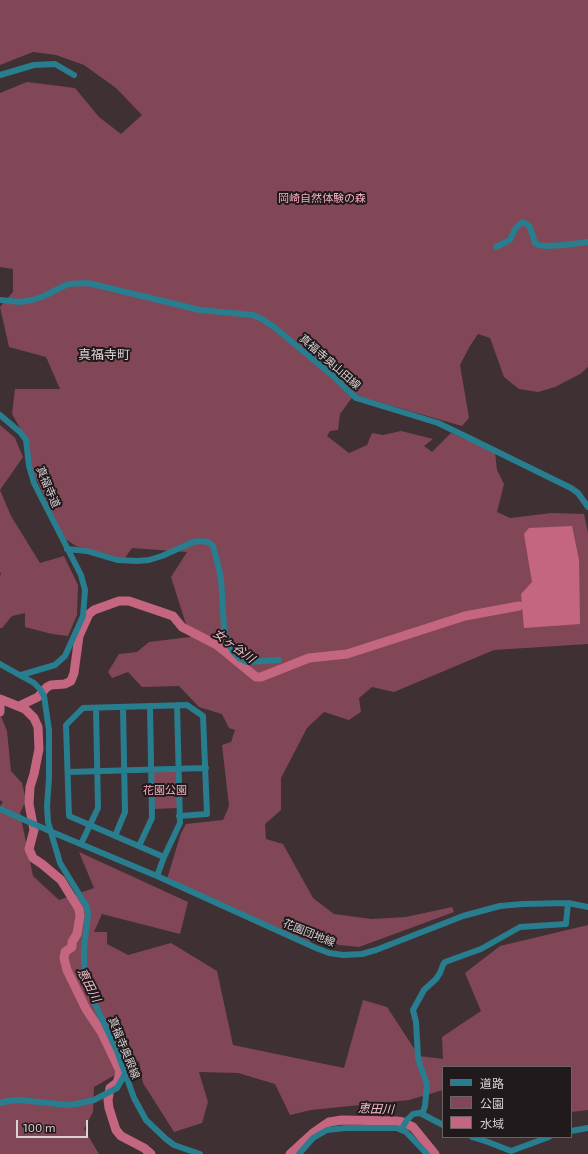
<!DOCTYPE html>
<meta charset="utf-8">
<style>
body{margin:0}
#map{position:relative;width:588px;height:1154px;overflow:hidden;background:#3e3033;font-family:"Exo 2","Noto Sans JP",sans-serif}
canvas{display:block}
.legend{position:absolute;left:442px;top:1066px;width:130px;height:72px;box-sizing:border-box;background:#211a1c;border:1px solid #6b6365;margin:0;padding:5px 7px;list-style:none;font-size:12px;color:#dad1d3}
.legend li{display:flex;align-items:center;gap:8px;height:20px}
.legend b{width:20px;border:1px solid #6b6365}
.scale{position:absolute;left:16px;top:1120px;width:72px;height:18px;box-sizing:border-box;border:2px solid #dad1d3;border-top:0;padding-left:5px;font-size:12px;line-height:14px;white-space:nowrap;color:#dad1d3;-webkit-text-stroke:3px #211a1c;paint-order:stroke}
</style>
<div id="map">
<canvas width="588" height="1154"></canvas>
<ul class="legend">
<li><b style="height:5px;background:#287d8e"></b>道路</li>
<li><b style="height:11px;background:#824757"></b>公園</li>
<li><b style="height:11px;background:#c56680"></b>水域</li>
</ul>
<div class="scale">100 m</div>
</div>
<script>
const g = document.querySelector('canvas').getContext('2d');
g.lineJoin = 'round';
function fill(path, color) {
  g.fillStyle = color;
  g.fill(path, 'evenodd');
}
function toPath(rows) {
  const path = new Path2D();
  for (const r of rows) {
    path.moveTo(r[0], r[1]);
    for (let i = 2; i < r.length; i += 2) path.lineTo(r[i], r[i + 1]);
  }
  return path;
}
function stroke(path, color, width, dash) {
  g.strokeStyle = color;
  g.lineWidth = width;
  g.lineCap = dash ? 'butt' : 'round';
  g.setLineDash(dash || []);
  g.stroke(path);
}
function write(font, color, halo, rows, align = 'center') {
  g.font = font + ' "Exo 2","Noto Sans JP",sans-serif';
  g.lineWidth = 4;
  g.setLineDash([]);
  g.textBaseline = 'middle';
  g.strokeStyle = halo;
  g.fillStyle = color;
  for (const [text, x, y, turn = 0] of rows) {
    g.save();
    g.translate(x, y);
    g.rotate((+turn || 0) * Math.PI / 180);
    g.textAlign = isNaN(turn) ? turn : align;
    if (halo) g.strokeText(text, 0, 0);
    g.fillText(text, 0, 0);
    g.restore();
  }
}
fill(toPath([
 [0,0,588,0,588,367,580,374,555,387,538,392,519,389,504,377,490,338,478,334,470,346,460,365,469,418,462,426,354,395,340,414,338,430,330,431,327,436,349,453,367,445,372,433,383,435,401,431,433,439,424,446,432,452,451,433,495,452,497,470,504,484,497,512,510,518,552,513,584,514,588,533,588,644,494,650,394,692,372,687,359,698,361,712,349,720,324,712,307,728,281,778,281,810,265,824,266,839,283,844,313,898,334,914,372,919,406,917,452,907,454,912,359,947,339,945,320,935,310,942,167,879,181,833,186,824,223,820,229,806,222,745,231,742,235,730,229,728,222,714,199,707,179,686,142,687,128,672,112,678,108,672,119,654,137,652,149,642,190,637,171,577,187,552,132,548,124,559,76,546,64,538,33,472,27,440,12,414,15,389,60,389,46,357,9,347,0,307,13,292,13,269,0,267,0,93,27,82,75,88,99,117,121,134,142,115,116,88,84,65,56,55,33,52,0,65],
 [0,425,15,438,23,457,0,490,11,516,40,563,64,556,78,585,77,615,68,636,52,634,25,627,25,613,12,616,2,628,0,628,0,576,1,574,0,572],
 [0,714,7,731,11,771,22,783,26,800,20,813,33,876,59,900,94,888,79,852,188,902,180,934,102,914,94,932,107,932,107,944,128,955,171,943,217,971,233,1045,344,1068,363,1000,387,1007,419,1056,443,1059,442,1037,481,1011,465,973,500,946,588,925,588,1110,571,1112,571,1067,443,1067,443,1090,409,1100,311,1110,290,1115,275,1084,238,1073,199,1072,208,1102,202,1123,174,1132,143,1083,139,1061,94,1087,93,1112,84,1129,99,1154,0,1154,0,806,3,802,0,800],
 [177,771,178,808,153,809,152,772]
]), '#824757');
fill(toPath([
 [572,526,579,560,580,624,524,628,521,594,532,582,524,534,529,528]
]), '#c56680');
stroke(toPath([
 [0,699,25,709,34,718,38,727,39,749,34,774,30,787,29,804,34,830,29,849,33,858,42,864,61,880,79,909,80,916,77,934,72,942,72,947,65,952,64,958,67,970,86,1009,102,1033,120,1071,119,1076,117,1083,110,1088,108,1100,109,1108,116,1130,121,1136,144,1148,151,1154],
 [0,706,0,712],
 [19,706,38,697,47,687,51,685,65,684,71,681,74,673,79,636,89,614,94,610,119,601,129,601,173,616,182,627,217,645,256,677,261,677,309,658,347,654,465,616,519,606],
 [290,1154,313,1133,329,1122,342,1120,397,1121,403,1122,413,1127,435,1154]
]), '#c56680', 9);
stroke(toPath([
 [0,75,34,65,55,64,74,75],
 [496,247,510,240,515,229,521,223,525,223,530,227,535,243,538,245,546,246,565,245,588,242],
 [0,300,20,302,32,300,42,297,68,284,88,283,200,310,253,315,262,319,274,327,333,376,356,398,438,423,463,435,571,488,578,493,588,507],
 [0,415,20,432,26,440,29,466,34,483,81,575,85,590,83,616,65,656,55,665,21,675],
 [67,549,87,551,117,560,138,561,149,560,162,556,193,542,200,541,208,542,213,546,216,557,221,578,224,628,227,641,233,652,239,658,247,662,279,660],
 [0,664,34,683,40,689,44,696,49,730,49,778,47,806,48,822,60,863,87,907,88,914,84,948,84,964,95,1004,117,1051,134,1098,146,1120,166,1139,174,1145,200,1154],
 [68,772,206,768],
 [0,809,20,818],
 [59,835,157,876,316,948,329,953,343,955,362,954,376,950,463,916,500,906,523,904,568,903,588,907],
 [115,836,125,812,123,708],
 [81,844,98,808,96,708],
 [139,846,152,818,150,706],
 [164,857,69,816,66,725,83,708,187,705,203,716,207,814,179,816],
 [157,876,164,857,180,823,177,705],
 [0,1103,8,1101,20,1100,67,1105,76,1104,94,1100,117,1088,125,1074],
 [420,1113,423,1112,425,1106,427,1084,420,1065,418,1057,416,1022,413,1010,424,990,436,979,440,973,443,965,445,962,481,949,520,927,566,924,568,903],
 [420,1113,443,1125],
 [401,1130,407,1120,413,1114,420,1113],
 [571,1131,588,1128],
 [472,1137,488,1142,511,1151,549,1137],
 [299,1154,313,1138,327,1130,346,1128,397,1128,406,1132,427,1154]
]), '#287d8e', 6);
stroke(toPath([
 [20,818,59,835]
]), '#287d8e', 6);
write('11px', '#f7abbd', '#211a1c', [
 ["岡崎自然体験の森",322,198],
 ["花園公園",165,790]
]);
write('11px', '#dad1d3', '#211a1c', [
 ["真福寺奥山田線",330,362,41],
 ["真福寺道",48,487,67],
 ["花園団地線",309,933,22],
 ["真福寺奥殿線",124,1048,68]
]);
write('italic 12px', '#f2bec9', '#211a1c', [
 ["女ヶ谷川",234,646,36],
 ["恵田川",89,985,63],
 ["恵田川",376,1109,2]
]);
write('13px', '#dad1d3', '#211a1c', [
 ["真福寺町",104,355]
]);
</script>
